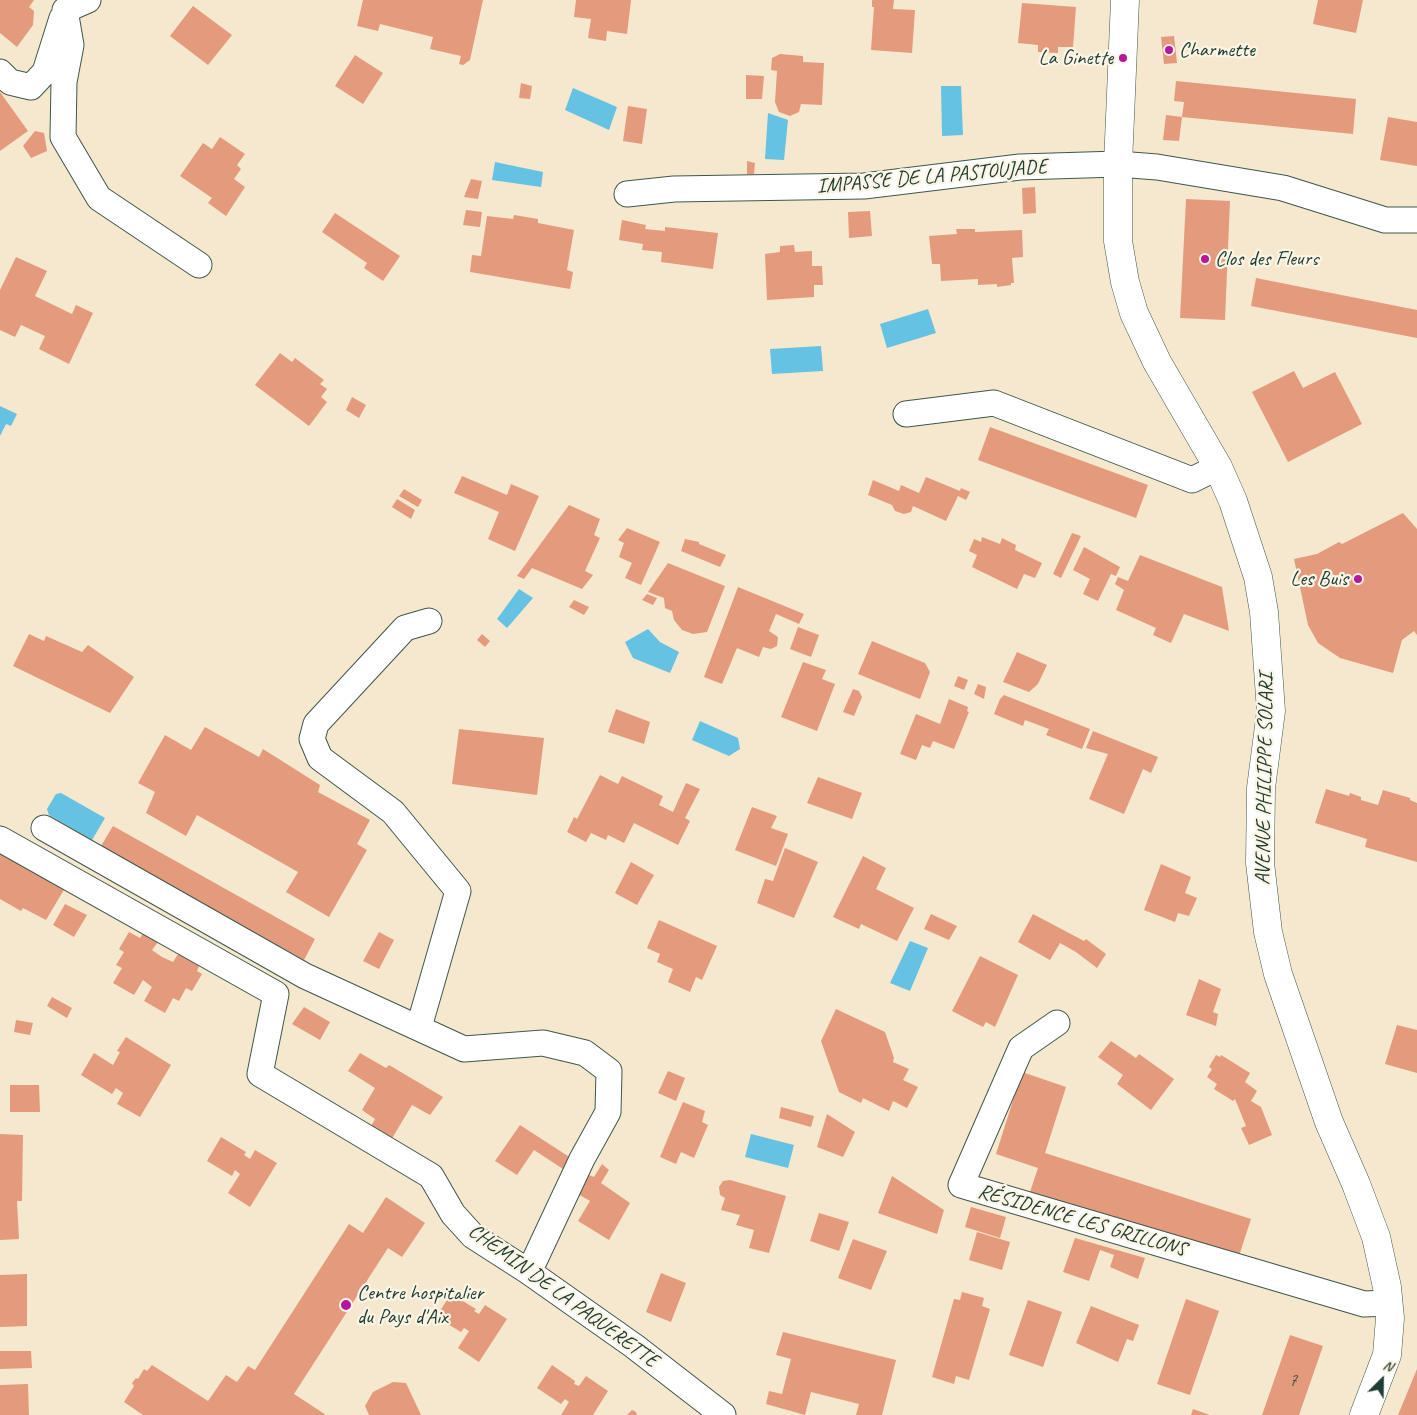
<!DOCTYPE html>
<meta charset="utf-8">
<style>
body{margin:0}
#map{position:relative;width:1417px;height:1415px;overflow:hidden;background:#f5e8ce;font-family:Caveat,sans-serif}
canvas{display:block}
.north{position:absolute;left:1357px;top:1355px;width:50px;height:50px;-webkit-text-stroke:4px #fcf5e5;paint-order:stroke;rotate:23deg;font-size:14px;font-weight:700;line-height:20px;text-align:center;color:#1f3d34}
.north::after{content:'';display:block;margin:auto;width:18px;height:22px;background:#1f3d34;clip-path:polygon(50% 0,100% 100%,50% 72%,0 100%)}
</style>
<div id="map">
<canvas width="1417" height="1415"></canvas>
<div class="north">N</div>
</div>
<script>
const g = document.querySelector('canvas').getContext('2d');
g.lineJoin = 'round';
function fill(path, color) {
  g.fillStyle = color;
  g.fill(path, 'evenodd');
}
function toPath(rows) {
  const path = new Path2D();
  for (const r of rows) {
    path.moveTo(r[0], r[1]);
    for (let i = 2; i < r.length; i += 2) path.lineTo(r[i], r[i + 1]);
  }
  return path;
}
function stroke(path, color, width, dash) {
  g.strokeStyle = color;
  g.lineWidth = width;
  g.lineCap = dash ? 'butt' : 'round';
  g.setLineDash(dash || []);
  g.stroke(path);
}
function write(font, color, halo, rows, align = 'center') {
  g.font = font + ' Caveat,sans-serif';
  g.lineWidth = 4.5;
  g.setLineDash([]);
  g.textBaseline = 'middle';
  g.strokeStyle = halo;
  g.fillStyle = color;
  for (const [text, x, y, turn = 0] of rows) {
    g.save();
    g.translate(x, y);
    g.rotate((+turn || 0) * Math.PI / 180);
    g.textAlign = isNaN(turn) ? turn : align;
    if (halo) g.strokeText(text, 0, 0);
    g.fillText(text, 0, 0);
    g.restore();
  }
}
fill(toPath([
 [941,86,961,86,963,135,942,136],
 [573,88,617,107,609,130,565,110],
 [768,113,788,120,784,160,765,159],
 [495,162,543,172,541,187,492,180],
 [928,309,936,333,887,348,880,324],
 [821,346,823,371,772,374,770,349],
 [0,406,17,414,11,426,6,424,0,436],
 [519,589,533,598,507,628,497,619],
 [648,629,660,642,679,652,670,673,633,658,625,642],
 [700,721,738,738,740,749,729,756,692,740],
 [61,793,105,818,92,840,49,815,47,809,56,794],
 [910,941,928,948,910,991,890,983],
 [751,1134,794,1145,788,1168,745,1157]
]), '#65c2e3');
fill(toPath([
 [0,0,34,0,29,7,34,11,33,25,17,47,0,33],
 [363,0,483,0,470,60,463,65,459,64,461,56,430,49,433,37,380,24,378,31,357,26],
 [576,0,631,0,627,34,607,31,606,41,588,38,591,19,574,17],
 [872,0,894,0,893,9,915,10,912,53,871,50,874,7,872,7],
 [1318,0,1363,0,1356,33,1313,24],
 [1022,3,1076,7,1073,47,1058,47,1058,53,1038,52,1038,45,1018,43],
 [193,6,232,35,208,65,170,36],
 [1174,36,1177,63,1164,64,1161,37],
 [780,54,803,56,803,62,824,63,822,105,801,104,799,112,790,116,779,112,775,102,777,71,771,70,772,58],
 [355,55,383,73,363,104,335,86],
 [746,75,764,76,762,99,746,99],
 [1176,81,1356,99,1353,134,1182,117,1184,102,1174,101],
 [521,83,532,86,530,99,519,98],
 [0,92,28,131,0,151],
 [628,106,647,109,642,144,623,141],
 [1166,115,1182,117,1179,141,1163,140],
 [1388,117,1417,122,1417,166,1380,160],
 [35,131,44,133,47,151,31,158,23,146],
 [220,137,245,154,237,165,241,169,234,179,245,187,226,216,208,203,212,198,180,176,203,143,212,149],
 [747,161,755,163,754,174,747,174],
 [471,179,482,181,478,199,464,197],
 [1035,187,1036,213,1023,214,1022,188],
 [1186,199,1230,201,1225,320,1180,318],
 [466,210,482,212,480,227,463,225],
 [870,211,872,236,849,238,848,212],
 [335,213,400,256,383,281,364,268,367,263,322,232],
 [514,215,538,219,538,223,574,230,567,270,573,272,570,289,470,272,472,255,481,256,487,216,513,219],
 [622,220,646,225,645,229,665,231,665,227,718,233,713,269,661,262,662,252,642,250,643,244,619,240],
 [956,229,975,229,975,232,1022,230,1023,257,1012,258,1014,283,1011,283,1011,285,997,287,997,284,978,285,978,279,941,281,940,264,932,264,929,236,957,234],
 [794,245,795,252,812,251,812,266,822,266,823,285,814,285,814,297,767,300,765,254,780,252,780,246],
 [16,257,47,271,35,296,72,314,76,305,93,313,69,364,39,349,45,336,21,325,15,337,0,330,0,290],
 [1256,278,1417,310,1417,338,1251,306],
 [280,353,292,362,295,358,324,380,320,384,327,389,321,397,327,402,309,426,255,385],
 [1294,371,1303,388,1335,372,1362,424,1288,462,1252,392],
 [352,397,366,405,359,418,346,410],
 [990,427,1148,485,1136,518,978,460],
 [462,476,507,495,511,484,539,496,515,551,488,539,499,512,454,493],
 [926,477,960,491,961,488,970,492,966,500,958,496,946,521,913,506,911,512,904,514,895,511,892,505,868,495,873,480,899,491,901,485,919,493],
 [404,489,422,500,418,507,399,496],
 [397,499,415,510,411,519,392,507],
 [569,505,600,519,594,535,600,538,585,571,593,575,582,589,532,568,524,579,517,576],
 [1403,513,1417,529,1417,635,1414,631,1402,640,1393,673,1340,658,1318,643,1308,625,1294,559,1317,554,1339,542,1342,544],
 [627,528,660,542,641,585,625,578,632,563,619,557,624,543,618,540],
 [1072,533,1081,536,1061,578,1053,574],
 [982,537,1000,544,1002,538,1016,545,1015,550,1042,563,1035,578,1024,574,1017,589,972,567,977,555,969,551,974,539,981,542],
 [685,539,699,542,699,544,726,555,720,567,681,551],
 [1084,547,1120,567,1116,576,1111,574,1098,601,1083,594,1090,579,1073,570],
 [1140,555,1222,587,1229,631,1184,614,1171,643,1153,635,1156,628,1116,610,1124,590,1115,584,1118,577,1128,581],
 [668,563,725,586,707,632,693,634,682,630,674,620,672,611,665,608,664,598,648,592],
 [738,587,804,614,799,624,776,614,769,631,778,637,777,646,771,649,763,647,759,657,737,648,722,684,704,677],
 [647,594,657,598,653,605,642,600],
 [574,600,589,607,584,615,569,607],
 [798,627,819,635,811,657,790,649],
 [29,634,44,641,46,636,82,652,88,645,134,677,110,713,13,666],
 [482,634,490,641,485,647,477,640],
 [872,641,925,663,930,672,920,699,858,674],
 [1017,652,1047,665,1038,684,1029,692,1003,682],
 [803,662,826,670,822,679,835,684,817,731,781,717],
 [958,676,968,680,964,690,954,686],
 [978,684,986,687,984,699,974,694],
 [853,689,859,691,862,697,854,716,843,712],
 [1004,695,1090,729,1082,749,1046,735,1049,729,1025,720,1023,726,994,714,1000,699],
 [949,699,968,707,967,711,969,712,954,749,933,741,930,748,922,745,916,760,900,754,916,714,940,724],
 [616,709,650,722,644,744,608,732],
 [205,727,259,757,263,749,320,785,318,792,370,820,357,844,367,850,329,917,286,892,298,872,197,815,186,836,146,813,155,792,138,783,165,735,191,750],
 [459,729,544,738,537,795,452,784],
 [1093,731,1158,757,1151,773,1143,769,1124,814,1089,799,1108,754,1086,748],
 [600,775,618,784,622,776,663,796,659,805,673,812,686,783,700,789,685,818,690,821,678,845,634,823,624,843,608,835,606,840,591,833,586,842,567,832,574,817,577,819],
 [818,777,862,793,852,819,807,803],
 [1326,789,1349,796,1350,793,1361,797,1361,800,1378,805,1383,790,1410,798,1410,800,1417,803,1417,862,1365,847,1367,839,1315,823],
 [752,807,777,816,771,828,788,834,776,866,735,850],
 [113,826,315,939,304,960,101,846],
 [785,848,818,862,794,918,757,903,765,879,773,881],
 [0,851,65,888,46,920,23,908,21,911,0,899],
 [863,856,886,868,876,889,914,908,897,941,861,924,859,929,833,917],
 [631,862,654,875,637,905,615,893],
 [1161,864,1191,877,1185,893,1197,898,1189,916,1178,913,1175,922,1144,910],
 [65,904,87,915,74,937,53,925],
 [931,914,957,926,949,940,924,929],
 [1033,914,1084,941,1086,939,1106,954,1097,968,1076,952,1060,943,1050,960,1018,942],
 [659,920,717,946,702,980,696,977,690,992,668,982,673,969,657,962,660,954,647,948],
 [129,932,140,938,143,933,158,942,152,950,162,957,173,962,178,954,199,966,197,971,202,974,192,991,186,988,179,1001,173,998,165,1013,144,1001,152,987,143,980,134,995,113,983,122,968,116,965,124,952,119,949],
 [379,932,394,940,379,969,363,961],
 [980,956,1018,975,995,1027,986,1022,983,1027,952,1011],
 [1199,979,1221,989,1213,1012,1218,1014,1216,1026,1186,1015],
 [52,997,72,1008,67,1018,47,1006],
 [304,1007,330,1022,320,1040,292,1024],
 [836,1009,885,1032,894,1058,893,1062,909,1069,903,1080,918,1087,907,1108,893,1101,889,1111,863,1098,861,1103,839,1092,821,1041],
 [16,1020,33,1023,30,1035,14,1032],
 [1397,1025,1417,1030,1417,1073,1385,1064],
 [126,1037,171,1065,140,1117,117,1104,123,1093,116,1088,112,1094,81,1075,94,1053,113,1065,120,1052,117,1051],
 [1111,1041,1136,1058,1139,1054,1174,1079,1151,1110,1117,1084,1123,1075,1098,1057],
 [360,1053,386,1068,389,1065,443,1097,430,1115,412,1105,391,1140,370,1128,375,1119,362,1110,375,1088,348,1071],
 [1216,1055,1220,1057,1221,1055,1250,1073,1245,1082,1257,1091,1251,1101,1261,1107,1272,1135,1249,1145,1241,1128,1246,1126,1235,1099,1233,1101,1214,1089,1217,1084,1207,1077,1212,1069,1209,1067],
 [668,1071,685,1078,676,1101,658,1093],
 [1022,1072,1066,1087,1045,1153,1251,1219,1237,1262,1028,1198,1038,1168,996,1154],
 [10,1085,39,1085,40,1112,10,1112],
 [683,1102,705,1111,702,1122,708,1125,694,1158,681,1152,676,1164,660,1157],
 [781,1107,814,1116,811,1127,779,1118],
 [827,1114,855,1132,843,1157,817,1147],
 [520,1125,574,1160,566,1171,534,1150,517,1175,495,1161],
 [0,1134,23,1135,22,1201,17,1201,19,1239,0,1240],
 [221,1137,246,1152,244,1155,250,1159,255,1150,277,1163,250,1207,228,1193,240,1174,235,1170,232,1176,207,1161],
 [602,1164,609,1170,601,1183,630,1203,609,1240,578,1221,590,1201,578,1194,589,1175,594,1177],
 [892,1176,944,1210,937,1234,878,1213],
 [730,1180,786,1196,769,1253,749,1248,754,1230,736,1225,740,1215,721,1210,725,1198,720,1195,719,1187,723,1181],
 [386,1197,425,1223,402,1257,388,1248,294,1394,326,1415,143,1415,124,1402,134,1386,132,1383,136,1378,138,1379,144,1369,147,1371,152,1365,208,1401,226,1375,237,1382,248,1366,255,1370,349,1224,363,1233],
 [971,1207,1006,1217,1000,1238,965,1227],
 [819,1213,849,1222,839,1251,810,1241],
 [977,1232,1010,1242,1002,1270,969,1260],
 [1075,1238,1145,1258,1138,1279,1110,1267,1114,1255,1100,1250,1089,1281,1063,1272],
 [853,1239,887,1251,871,1290,838,1278],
 [661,1273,686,1283,671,1322,646,1312],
 [27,1274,27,1326,0,1327,0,1275],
 [962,1292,984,1298,982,1306,990,1309,969,1380,956,1376,954,1384,932,1377,954,1299,960,1300],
 [451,1294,476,1309,474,1311,479,1314,485,1305,507,1319,479,1362,458,1348,469,1331,464,1328,461,1332,436,1317],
 [1186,1299,1219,1311,1190,1395,1157,1384],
 [1028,1300,1062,1312,1043,1367,1009,1355],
 [1091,1306,1139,1325,1133,1341,1127,1339,1118,1362,1076,1343],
 [783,1332,896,1360,882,1415,856,1415,859,1404,811,1392,805,1415,766,1404,769,1391,782,1394,791,1359,776,1355],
 [1290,1335,1323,1346,1299,1415,1262,1415],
 [0,1351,31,1351,32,1368,0,1369],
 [552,1365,575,1381,574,1384,579,1386,586,1376,608,1391,593,1415,561,1415,569,1402,565,1399,561,1404,537,1388],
 [1417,1369,1417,1415,1398,1415],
 [393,1382,406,1383,421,1415,369,1415,365,1406,373,1392],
 [28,1384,29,1415,0,1415,0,1385],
 [1193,1409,1210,1415,1191,1415],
 [632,1410,636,1412,637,1415,627,1415]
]), '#e49a7c');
const minor = toPath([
 [65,10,71,45,64,82,63,137,99,198,199,265],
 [65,10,88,0],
 [0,72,10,82,31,87,45,72,62,18],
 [627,194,674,189,864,186,1020,167,1118,164,1157,167,1283,188,1385,220,1417,220],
 [906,414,994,403,1192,480,1218,467],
 [44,828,305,976,464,1049,543,1043,585,1053,609,1071,608,1112,582,1159,529,1272],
 [0,839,276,994,260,1074,431,1176,453,1214,473,1236,529,1272,634,1346,723,1415],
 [1057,1023,1021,1048,961,1185,1364,1304,1389,1303],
 [419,1027,458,891,393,812,320,758,312,739,316,724,405,628,429,621]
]);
const secondary = toPath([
 [1125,0,1118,164,1118,241,1125,282,1134,313,1157,362,1218,467,1233,501,1258,577,1264,612,1271,711,1261,788,1260,863,1268,932,1278,974,1329,1122,1356,1184,1376,1237,1387,1287,1390,1318,1387,1355,1364,1415]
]);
stroke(minor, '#3f574b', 27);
stroke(secondary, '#3f574b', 29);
stroke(minor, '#fff', 25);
stroke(secondary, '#fff', 28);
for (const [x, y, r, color] of [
 [1169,50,5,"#b5179e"],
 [1123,58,5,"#b5179e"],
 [1205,259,5,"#b5179e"],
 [1358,579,5,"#b5179e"],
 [346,1305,6,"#b5179e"]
]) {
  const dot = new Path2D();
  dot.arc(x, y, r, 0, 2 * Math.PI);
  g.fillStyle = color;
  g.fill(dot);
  stroke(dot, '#fcf5e5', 2);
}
write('19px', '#505446', null, [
 ["7",1293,1381]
]);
write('21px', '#1f3d34', '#fcf5e5', [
 ["Charmette",1179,50],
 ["La Ginette",1113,58,"right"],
 ["Clos des Fleurs",1215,259],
 ["Les Buis",1348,579,"right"],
 ["Centre hospitalier",357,1293],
 ["du Pays d'Aix",357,1317]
], 'left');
write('21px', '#1f3d34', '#fcf5e5', [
 ["IMPASSE DE LA PASTOUJADE",932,177,-5],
 ["AVENUE PHILIPPE SOLARI",1265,779,-89],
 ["RÉSIDENCE LES GRILLONS",1082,1221,16],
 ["CHEMIN DE LA PAQUERETTE",563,1296,36]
]);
</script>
